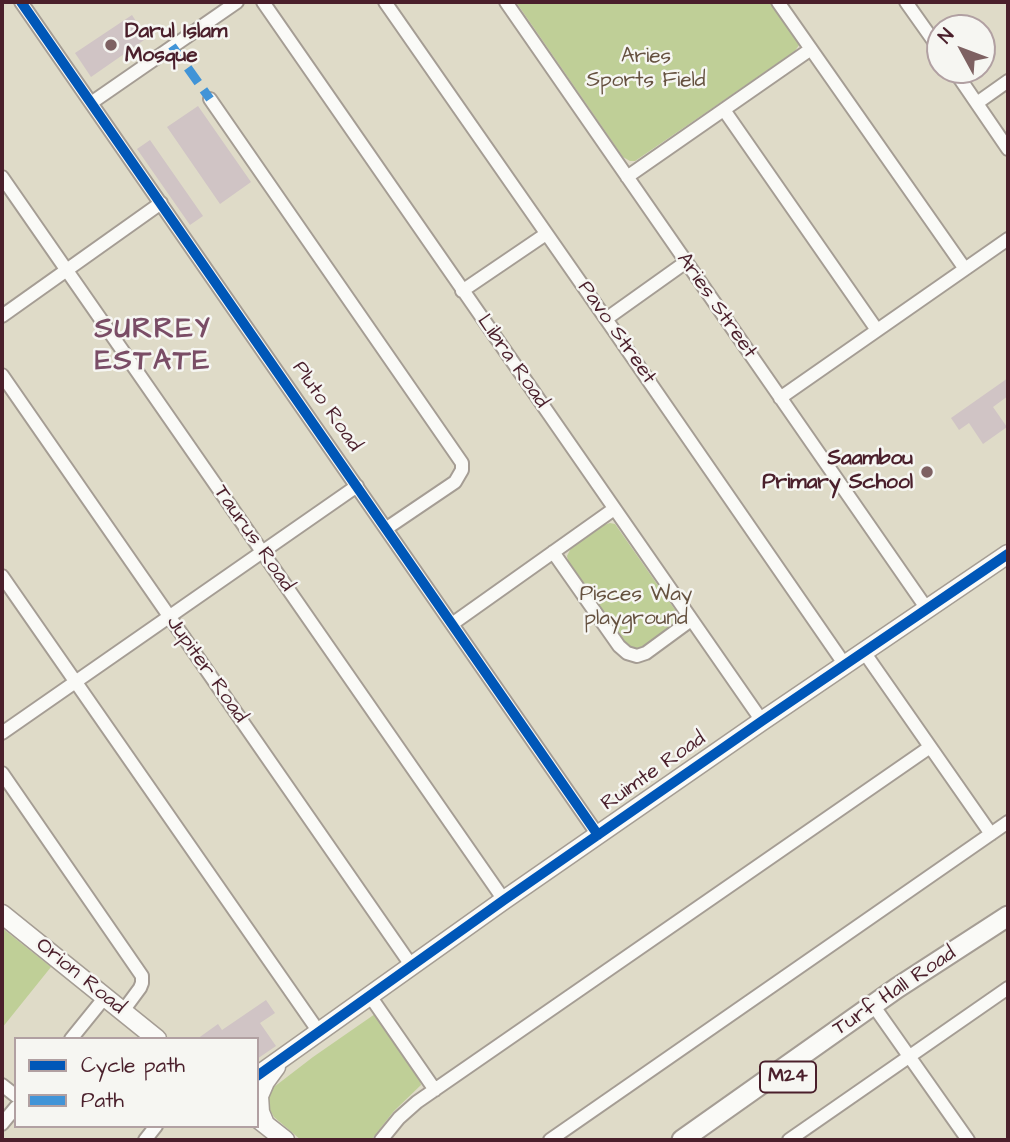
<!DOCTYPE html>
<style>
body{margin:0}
#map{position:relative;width:1010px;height:1142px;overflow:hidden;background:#dfdbc8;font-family:"Architects Daughter",sans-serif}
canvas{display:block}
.frame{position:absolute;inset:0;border:4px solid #4a1f2b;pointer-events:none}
.legend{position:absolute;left:14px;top:1037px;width:245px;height:91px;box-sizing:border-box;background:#f6f6f2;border:2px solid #b1a0a2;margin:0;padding:9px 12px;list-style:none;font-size:21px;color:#4a1f2b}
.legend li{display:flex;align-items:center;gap:14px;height:35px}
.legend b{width:35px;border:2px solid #b1a0a2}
.north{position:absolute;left:926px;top:14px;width:70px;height:70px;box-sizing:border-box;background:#f6f6f2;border:2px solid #b1a0a2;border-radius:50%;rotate:311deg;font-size:19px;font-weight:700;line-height:28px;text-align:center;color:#4a1f2b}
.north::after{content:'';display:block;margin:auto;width:24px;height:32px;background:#7e6162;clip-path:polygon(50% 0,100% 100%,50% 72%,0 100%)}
</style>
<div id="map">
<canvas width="1010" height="1142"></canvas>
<div class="frame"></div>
<ul class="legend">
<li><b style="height:9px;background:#0057b8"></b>Cycle path</li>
<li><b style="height:9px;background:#4194d7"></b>Path</li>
</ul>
<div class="north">N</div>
</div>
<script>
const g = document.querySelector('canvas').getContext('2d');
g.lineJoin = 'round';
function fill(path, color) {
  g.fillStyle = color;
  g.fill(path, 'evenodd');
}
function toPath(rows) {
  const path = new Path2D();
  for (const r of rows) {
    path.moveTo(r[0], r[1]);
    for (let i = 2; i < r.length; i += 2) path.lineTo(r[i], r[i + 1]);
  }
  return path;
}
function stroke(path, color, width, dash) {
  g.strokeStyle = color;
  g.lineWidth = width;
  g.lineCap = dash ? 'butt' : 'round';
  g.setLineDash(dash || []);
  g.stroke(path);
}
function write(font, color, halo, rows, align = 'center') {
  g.font = font + ' "Architects Daughter",sans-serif';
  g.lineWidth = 5;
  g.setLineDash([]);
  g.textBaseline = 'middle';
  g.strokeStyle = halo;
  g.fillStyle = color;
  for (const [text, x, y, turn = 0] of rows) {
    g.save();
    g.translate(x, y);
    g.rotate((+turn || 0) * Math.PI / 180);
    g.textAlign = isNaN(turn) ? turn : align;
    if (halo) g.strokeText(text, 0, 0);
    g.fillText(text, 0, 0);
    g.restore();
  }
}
fill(toPath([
 [516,2,771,2,798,41,799,45,795,51,714,107,635,161,630,161,623,157],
 [610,523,615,524,680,617,679,622,642,649,637,651,632,649,624,643,568,561,567,556,572,546,604,525],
 [2,928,51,967,2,1028],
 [375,1014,419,1077,421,1085,394,1111,371,1140,301,1140,274,1117,267,1105,267,1095,274,1087,313,1057]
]), '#bfcf97');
fill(toPath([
 [132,15,147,38,91,77,75,53],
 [198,106,251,182,220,204,167,127],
 [150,140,203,216,190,225,137,149],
 [1008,378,1008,396,993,407,1007,427,983,444,969,423,959,430,951,418],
 [266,1000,275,1013,260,1023,276,1046,257,1059,257,1039,197,1039,218,1024,222,1030]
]), '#d0c4c5');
const street = toPath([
 [21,2,598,835],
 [263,2,762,721],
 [385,2,606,319,845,665],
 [506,2,927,609],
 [778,2,965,269],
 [906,2,940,50],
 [954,70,1008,149],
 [210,99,462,463,462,470,455,482,387,528],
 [91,103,237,2],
 [977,103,1008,81],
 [724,110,877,330],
 [2,177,504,900],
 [627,177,811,49],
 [462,291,546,234],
 [2,316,161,203],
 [606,319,686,262],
 [2,375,411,965],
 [780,398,1008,239],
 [553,552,619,646,627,653,637,656,646,653,691,620],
 [2,576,319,1032],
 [452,624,614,509],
 [864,652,991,834],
 [2,733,357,486],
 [2,773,142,976,142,983,140,988,123,1011],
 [370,996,435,1090],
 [873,1005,968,1140],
 [71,1039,105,997],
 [2,1085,16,1096],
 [2,1124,16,1107],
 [145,1140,156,1126],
 [381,1140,399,1118,417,1102,930,747],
 [550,1140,1008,822],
 [789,1140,1008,988]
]);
const secondary = toPath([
 [2,914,157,1039],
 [257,1076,504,900,762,721,1008,554],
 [257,1118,285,1140],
 [265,1124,260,1112,259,1096,265,1082,276,1067]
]);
const primary = toPath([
 [682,1140,897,988,1008,916]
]);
stroke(street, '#a59d94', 16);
stroke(secondary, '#a59d94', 21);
stroke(primary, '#a59d94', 23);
stroke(street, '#fafaf7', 12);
stroke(secondary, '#fafaf7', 18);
stroke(primary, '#fafaf7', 19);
stroke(toPath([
 [172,46,210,99]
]), '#4194d7', 9, [18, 9]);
stroke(toPath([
 [21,2,598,835],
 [257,1076,504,900,762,721,1008,554]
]), '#0057b8', 10);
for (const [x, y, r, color] of [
 [111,45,7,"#7e6162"],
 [927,472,7,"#7e6162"]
]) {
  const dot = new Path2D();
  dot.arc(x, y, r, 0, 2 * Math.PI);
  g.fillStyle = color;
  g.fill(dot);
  stroke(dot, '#f6f6f2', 2.5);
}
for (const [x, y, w] of [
 [788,1077,56]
]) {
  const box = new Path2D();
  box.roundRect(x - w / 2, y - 15.5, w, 31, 5);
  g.fillStyle = '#f6f6f2';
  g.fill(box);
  stroke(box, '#4a1f2b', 2);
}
write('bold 19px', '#4a1f2b', null, [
 ["M24",788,1077]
]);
write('bold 21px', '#4a1f2b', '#f6f6f2', [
 ["Darul Islam",125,33],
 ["Mosque",125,57],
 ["Saambou",913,460,"right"],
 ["Primary School",913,484,"right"]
], 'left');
write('21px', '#65513f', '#f6f6f2', [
 ["Aries",646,58],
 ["Sports Field",646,82],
 ["Pisces Way",636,596],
 ["playground",636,620]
]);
write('21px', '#4a1f2b', '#f6f6f2', [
 ["Aries Street",716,306,55],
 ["Pavo Street",616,333,55],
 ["Libra Road",512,362,55],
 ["Pluto Road",326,407,55],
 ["Taurus Road",253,539,55],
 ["Jupiter Road",206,670,55],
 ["Ruimte Road",654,772,-35],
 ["Orion Road",80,977,39],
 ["Turf Hall Road",895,992,-34]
]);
g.letterSpacing = '2px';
write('bold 28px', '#7a4d66', '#f6f6f2', [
 ["SURREY",153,331],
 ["ESTATE",153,363]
]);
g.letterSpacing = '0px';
</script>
